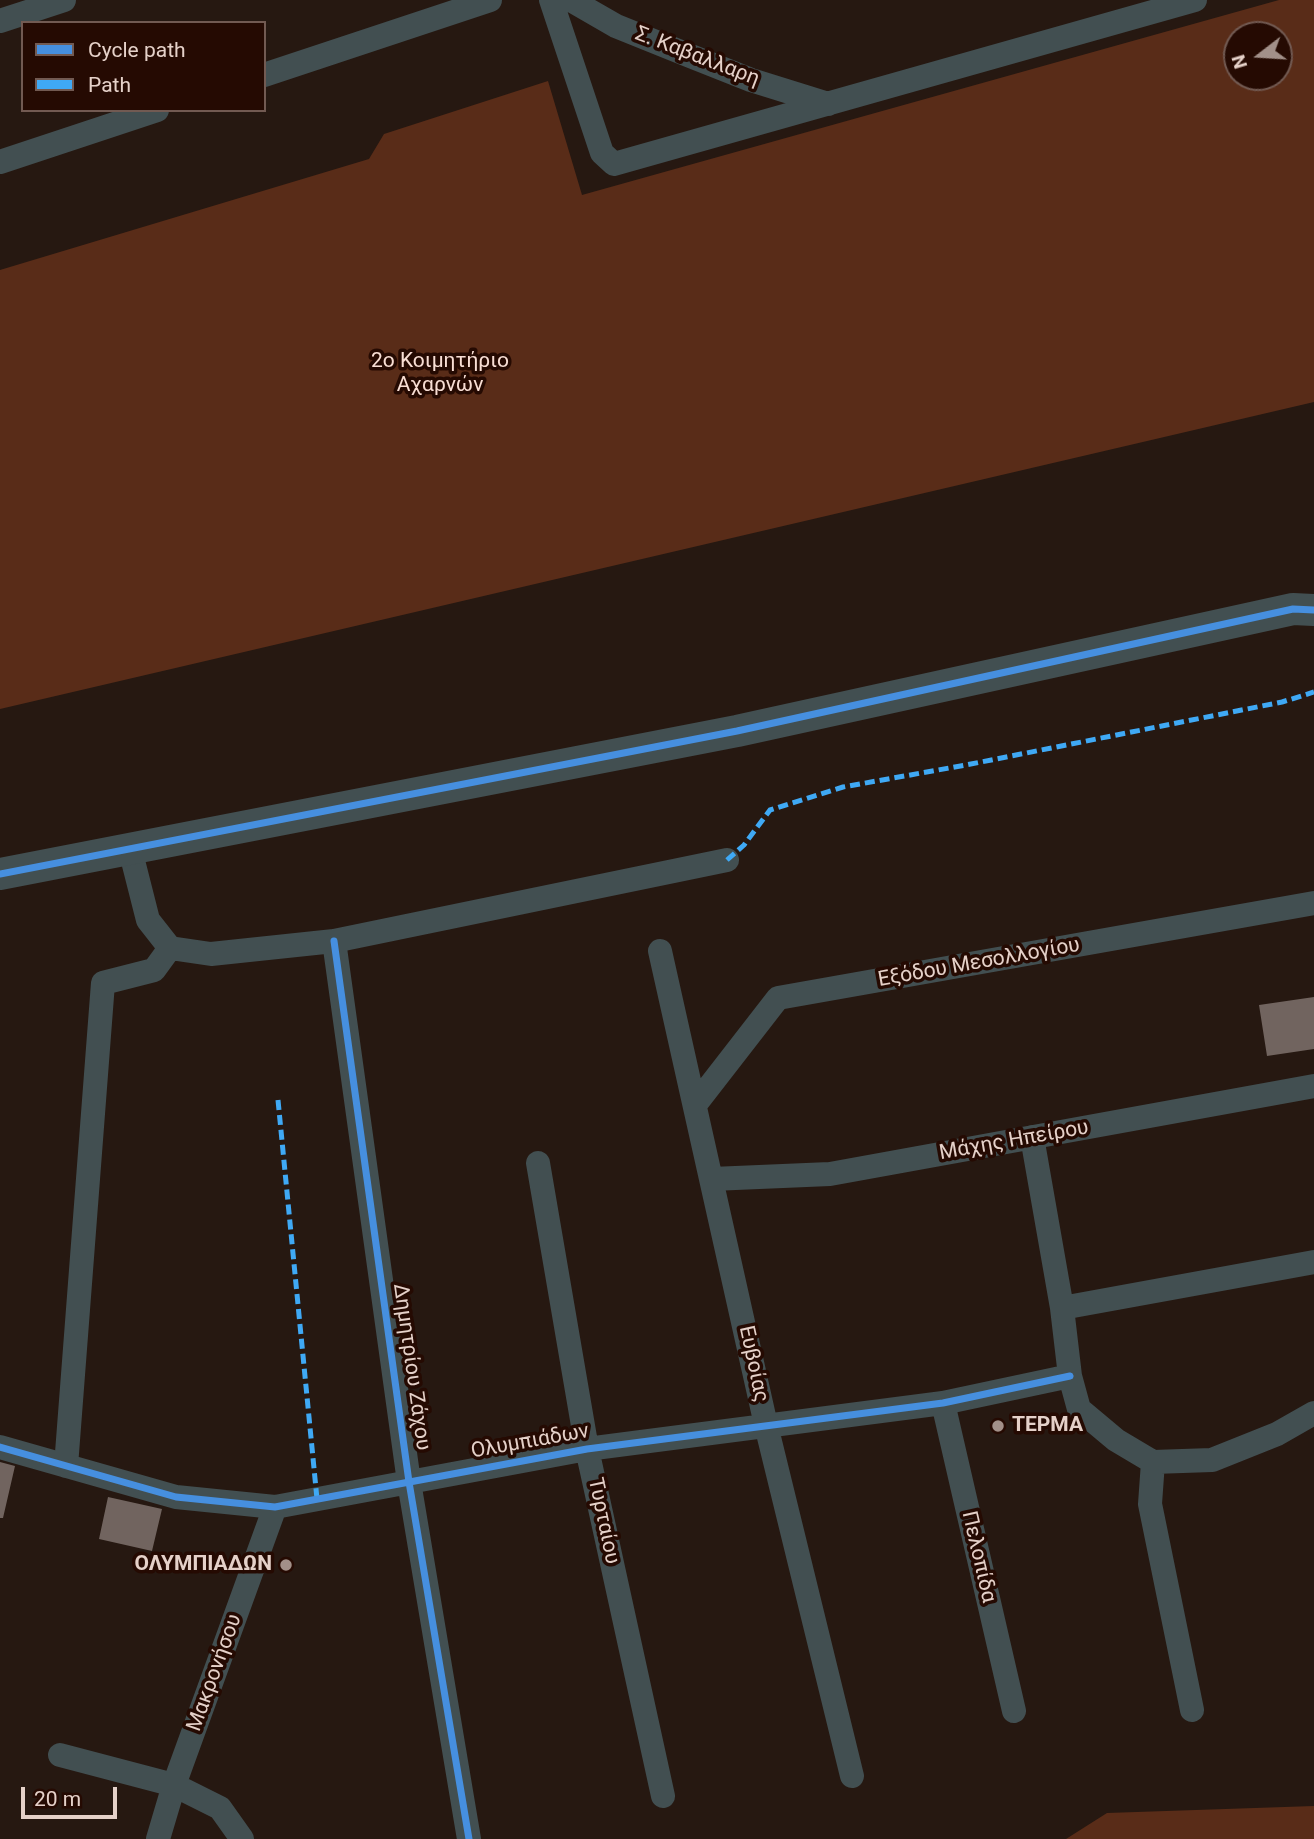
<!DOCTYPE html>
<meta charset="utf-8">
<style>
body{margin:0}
#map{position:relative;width:1314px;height:1839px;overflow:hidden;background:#261811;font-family:Roboto,sans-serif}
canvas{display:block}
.legend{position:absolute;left:21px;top:21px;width:245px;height:91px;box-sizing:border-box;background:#250a02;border:2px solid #725a52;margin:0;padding:9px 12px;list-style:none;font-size:21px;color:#e5d1c9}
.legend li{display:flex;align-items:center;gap:14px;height:35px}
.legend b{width:35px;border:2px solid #725a52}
.north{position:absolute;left:1223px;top:21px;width:70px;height:70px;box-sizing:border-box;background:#250a02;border:2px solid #725a52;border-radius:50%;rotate:253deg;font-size:19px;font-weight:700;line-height:28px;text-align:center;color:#e5d1c9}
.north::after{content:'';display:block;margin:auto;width:24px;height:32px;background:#a29089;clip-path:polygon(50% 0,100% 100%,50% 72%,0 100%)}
.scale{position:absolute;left:21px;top:1787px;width:96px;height:32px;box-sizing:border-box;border:4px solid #e5d1c9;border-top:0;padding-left:9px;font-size:21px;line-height:24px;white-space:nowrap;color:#e5d1c9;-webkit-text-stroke:5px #250a02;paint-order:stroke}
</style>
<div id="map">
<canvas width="1314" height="1839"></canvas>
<ul class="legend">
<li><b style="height:9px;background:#468fdf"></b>Cycle path</li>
<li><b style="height:9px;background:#3fa9f5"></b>Path</li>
</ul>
<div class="north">N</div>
<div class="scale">20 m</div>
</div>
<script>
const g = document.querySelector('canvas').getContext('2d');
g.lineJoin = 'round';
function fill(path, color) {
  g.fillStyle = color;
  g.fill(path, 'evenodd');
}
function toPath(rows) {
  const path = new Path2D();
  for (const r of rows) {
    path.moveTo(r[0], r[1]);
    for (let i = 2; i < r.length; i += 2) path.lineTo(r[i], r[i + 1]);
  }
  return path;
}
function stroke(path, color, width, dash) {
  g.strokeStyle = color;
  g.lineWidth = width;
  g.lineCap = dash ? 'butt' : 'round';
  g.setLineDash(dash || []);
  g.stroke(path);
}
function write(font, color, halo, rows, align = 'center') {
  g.font = font + ' Roboto,sans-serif';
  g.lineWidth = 7;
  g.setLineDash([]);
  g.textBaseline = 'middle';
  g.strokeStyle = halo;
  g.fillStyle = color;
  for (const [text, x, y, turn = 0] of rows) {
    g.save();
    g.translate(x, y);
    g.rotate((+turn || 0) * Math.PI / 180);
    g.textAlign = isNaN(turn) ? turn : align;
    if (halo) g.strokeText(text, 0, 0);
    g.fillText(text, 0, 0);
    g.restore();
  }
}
fill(toPath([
 [1279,0,1314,0,1314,402,0,709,0,270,369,159,384,134,548,81,582,195],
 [1237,35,1279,35,1279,77,1237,77],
 [1314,1806,1314,1839,1066,1839,1107,1813]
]), '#592c18');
fill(toPath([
 [1314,997,1314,1049,1267,1056,1259,1005],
 [0,1462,15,1466,3,1518,0,1518],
 [108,1497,162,1509,152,1551,99,1539]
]), '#71645f');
stroke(toPath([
 [551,0,602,153,614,164,1195,0],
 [571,0,616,26,688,55,751,80,828,104],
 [0,21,64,0],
 [264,75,490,0],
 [0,162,157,110],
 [130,849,148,920,170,948,211,954,334,941,727,860],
 [334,941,409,1482,469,1839],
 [660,951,766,1425,852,1776],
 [695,1105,778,998,1314,903],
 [1032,1137,1062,1308,1070,1376,1079,1409,1116,1440,1153,1462,1212,1460,1277,1434,1314,1413],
 [538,1163,587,1449,663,1796],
 [712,1179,830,1174,1314,1086],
 [1062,1308,1314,1262],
 [943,1403,1014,1711],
 [0,1447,176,1497,275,1507,587,1449,943,1403,1070,1376],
 [1153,1462,1150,1504,1192,1710],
 [66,1466,103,983,154,970,170,948],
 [60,1755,174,1785,220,1808,242,1839],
 [158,1839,174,1785,275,1507]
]), '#424f51', 24);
stroke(toPath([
 [0,874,737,731,1293,609,1314,610]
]), '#424f51', 32);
stroke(toPath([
 [727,860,744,845,770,810,843,787,966,765,1282,702,1314,692],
 [278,1100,317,1499]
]), '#3fa9f5', 5, [10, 5]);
stroke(toPath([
 [0,874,737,731,1293,609,1314,610],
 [334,941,409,1482,469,1839],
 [0,1447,176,1497,275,1507,587,1449,943,1403,1070,1376]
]), '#468fdf', 7);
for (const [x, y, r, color] of [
 [998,1426,7,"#a29089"],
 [286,1565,7,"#a29089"]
]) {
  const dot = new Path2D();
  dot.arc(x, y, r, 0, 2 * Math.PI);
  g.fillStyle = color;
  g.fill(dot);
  stroke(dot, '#250a02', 2.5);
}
write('21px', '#e5d1c9', '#250a02', [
 ["Σ. Καβαλλαρη",697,57,21],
 ["Εξόδου Μεσολλογίου",979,963,-10],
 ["Μάχης Ηπείρου",1014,1141,-10],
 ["Ευβοίας",753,1364,78],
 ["Δημητρίου Ζάχου",411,1367,82],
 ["Ολυμπιάδων",530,1442,-10],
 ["Τυρταίου",603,1521,78],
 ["Πελοπίδα",978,1557,77],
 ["Μακρονήσου",215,1673,-70]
]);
write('21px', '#f8ded4', '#250a02', [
 ["2ο Κοιμητήριο",440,362],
 ["Αχαρνών",440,386]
]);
write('bold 21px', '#e5d1c9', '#250a02', [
 ["ΤΕΡΜΑ",1012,1426],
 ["ΟΛΥΜΠΙΑΔΩΝ",272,1565,"right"]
], 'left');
</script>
